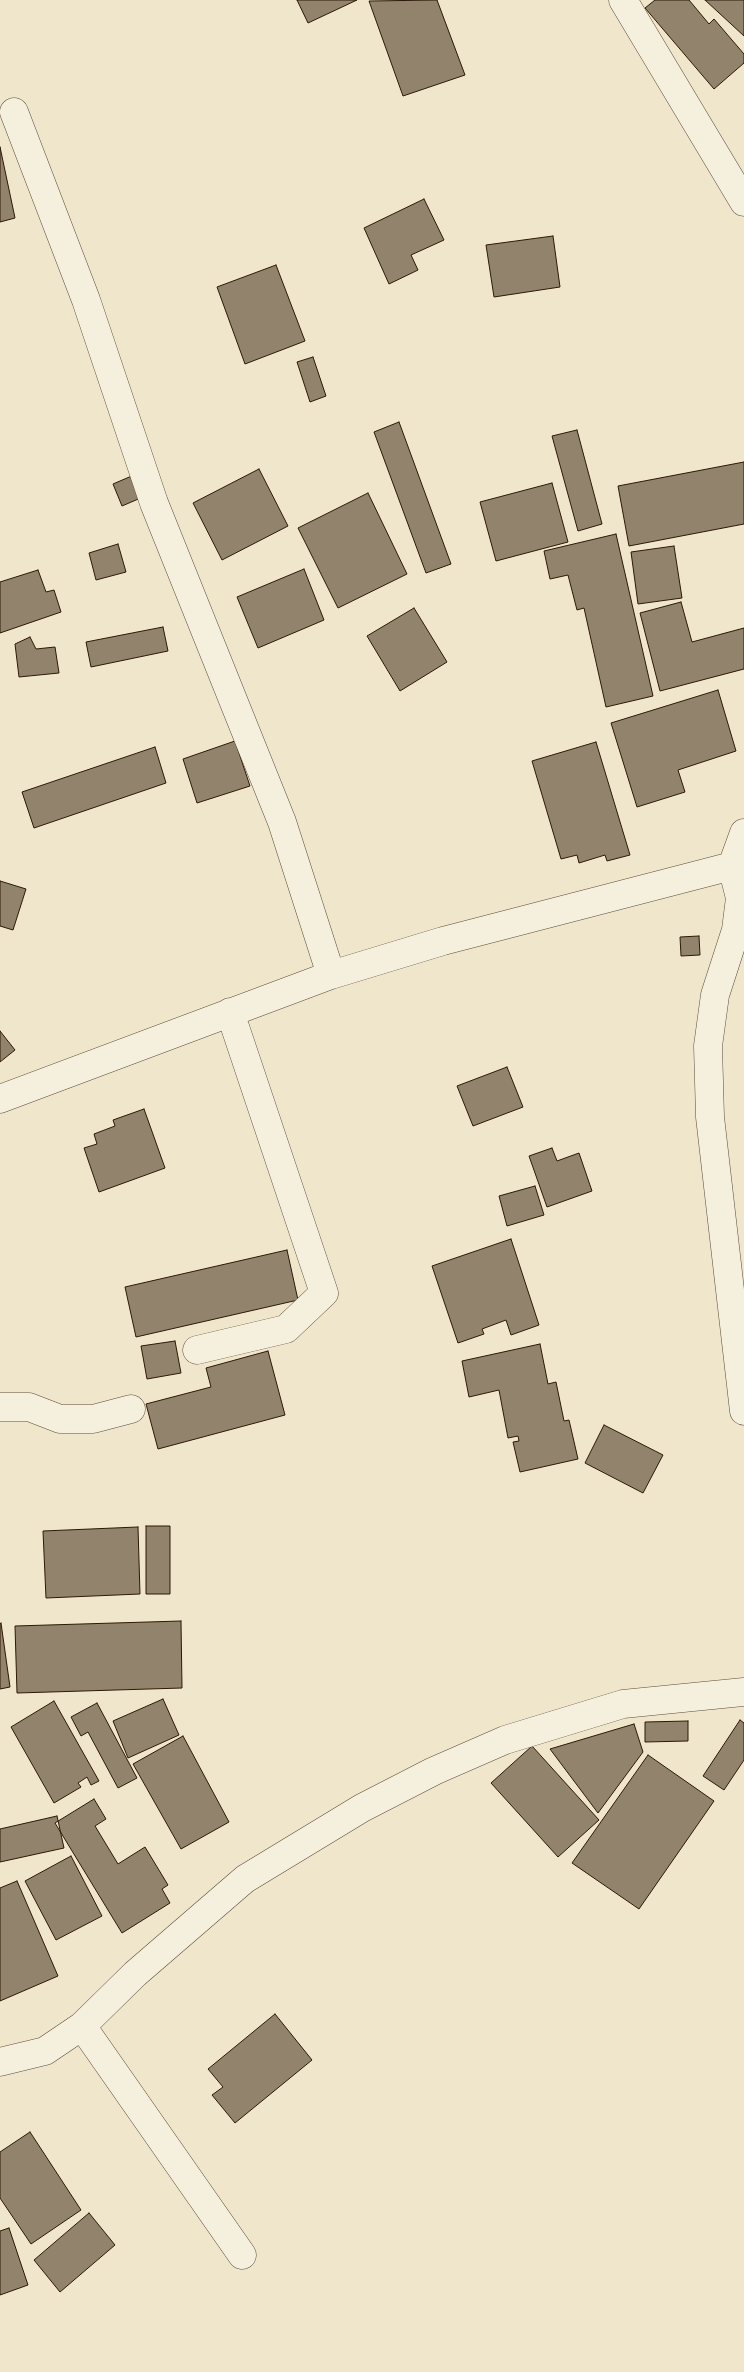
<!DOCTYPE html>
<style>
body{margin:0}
canvas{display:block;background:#f0e6cb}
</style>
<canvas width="744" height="2372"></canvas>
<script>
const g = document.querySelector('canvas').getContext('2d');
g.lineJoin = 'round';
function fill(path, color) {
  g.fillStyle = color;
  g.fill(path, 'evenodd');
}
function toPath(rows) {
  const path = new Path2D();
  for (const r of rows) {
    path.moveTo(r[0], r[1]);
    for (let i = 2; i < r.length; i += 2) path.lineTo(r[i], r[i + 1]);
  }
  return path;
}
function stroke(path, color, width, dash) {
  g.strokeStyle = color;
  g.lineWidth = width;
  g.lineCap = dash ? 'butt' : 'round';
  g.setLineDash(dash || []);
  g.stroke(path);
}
const building = toPath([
 [297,0,357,0,308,23,297,0],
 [437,0,465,75,403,96,369,1,437,0],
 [655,0,689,0,709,24,714,19,744,54,744,63,714,89,645,8,655,0],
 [705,0,744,0,744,36,705,0],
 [0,147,15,218,0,222,0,147],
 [424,199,444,240,411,255,418,270,389,284,364,228,424,199],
 [553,236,560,287,494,297,486,245,553,236],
 [276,265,305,341,245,364,217,287,276,265],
 [313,357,326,396,310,402,297,362,313,357],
 [399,422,451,564,426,573,374,432,399,422],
 [577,430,602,524,578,531,552,436,577,430],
 [744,462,744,524,629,546,618,486,744,462],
 [259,469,288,526,222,560,193,503,259,469],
 [134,475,143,497,122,506,113,484,134,475],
 [552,483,568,542,496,561,480,502,552,483],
 [368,493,407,574,338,608,298,528,368,493],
 [616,534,653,696,606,707,584,608,577,610,568,575,550,579,544,551,616,534],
 [118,544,126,572,96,580,89,553,118,544],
 [674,546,682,598,638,604,631,552,674,546],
 [304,569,324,620,258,648,237,597,304,569],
 [38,570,46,592,54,590,61,612,0,633,0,582,38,570],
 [681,602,692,642,744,628,744,669,660,691,640,613,681,602],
 [414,608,447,662,400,691,367,636,414,608],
 [163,627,168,651,91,667,86,642,163,627],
 [30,637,36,649,55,647,59,673,19,677,15,644,30,637],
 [718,690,736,751,678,770,685,792,637,807,611,723,718,690],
 [235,741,250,786,197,803,183,759,235,741],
 [596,742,630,855,607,861,605,855,579,863,577,855,561,859,532,761,596,742],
 [155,747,166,783,34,828,22,792,155,747],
 [0,881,26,889,13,930,0,926,0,881],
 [699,936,700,955,681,956,680,937,699,936],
 [0,1031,15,1050,0,1062,0,1031],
 [507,1067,523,1107,473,1126,457,1086,507,1067],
 [144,1109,165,1168,99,1192,84,1148,97,1144,94,1134,115,1126,113,1120,144,1109],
 [552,1148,557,1161,579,1153,592,1191,547,1207,529,1156,552,1148],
 [535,1186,544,1215,507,1226,499,1196,535,1186],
 [511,1239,539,1325,511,1335,506,1320,482,1329,484,1334,458,1343,432,1266,511,1239],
 [287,1250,298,1300,136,1337,125,1287,287,1250],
 [175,1341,181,1373,147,1379,141,1346,175,1341],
 [540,1344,548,1384,556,1382,564,1421,569,1420,578,1459,520,1472,513,1442,519,1441,518,1436,508,1438,499,1390,469,1397,462,1361,540,1344],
 [268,1351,285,1415,158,1449,146,1404,211,1387,206,1368,268,1351],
 [604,1425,663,1455,643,1493,585,1463,604,1425],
 [146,1526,170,1526,170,1594,146,1594,146,1526],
 [138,1527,140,1594,46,1598,43,1531,138,1527],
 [181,1621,182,1688,17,1693,15,1626,181,1621],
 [1,1623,10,1687,0,1689,0,1624,1,1623],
 [163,1699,179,1735,128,1758,113,1721,163,1699],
 [54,1701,99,1781,91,1785,87,1777,78,1783,81,1787,54,1803,11,1727,54,1701],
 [97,1703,137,1778,118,1788,88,1732,81,1736,71,1717,97,1703],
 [740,1720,744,1723,744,1760,724,1790,703,1776,740,1720],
 [688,1721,688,1741,645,1742,645,1722,688,1721],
 [634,1724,643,1752,598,1813,550,1749,634,1724],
 [183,1736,229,1822,181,1849,133,1764,183,1736],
 [532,1746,599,1820,558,1857,491,1783,532,1746],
 [648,1755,714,1801,639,1909,572,1863,648,1755],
 [94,1799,106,1819,95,1826,118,1864,145,1847,168,1885,162,1889,170,1903,122,1933,55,1823,94,1799],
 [57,1816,64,1848,0,1862,0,1829,57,1816],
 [71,1856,102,1916,56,1940,25,1881,71,1856],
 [17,1881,58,1976,0,2001,0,1888,17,1881],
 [275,2014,312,2060,235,2123,212,2095,223,2087,208,2069,275,2014],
 [30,2132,81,2210,31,2244,0,2198,0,2152,30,2132],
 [89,2213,115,2245,60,2292,34,2260,89,2213],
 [9,2228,28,2285,0,2295,0,2231,9,2228]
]);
fill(building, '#92836d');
stroke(building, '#2d1808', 1);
const street = toPath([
 [623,0,744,202],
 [14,112,86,300,154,503,282,822,331,975],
 [744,833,732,866,740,898,736,930,715,995,708,1046,710,1117,744,1411],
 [0,1099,331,975,443,941,732,866],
 [197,1350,286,1329,324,1293,230,1012],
 [0,1407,29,1407,60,1419,93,1419,131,1409],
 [82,2026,242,2255],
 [0,2062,45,2051,82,2026,135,1974,245,1879,362,1808,434,1771,505,1740,623,1704,744,1692]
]);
stroke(street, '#5e4c39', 29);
stroke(street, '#f5efdd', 28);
</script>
